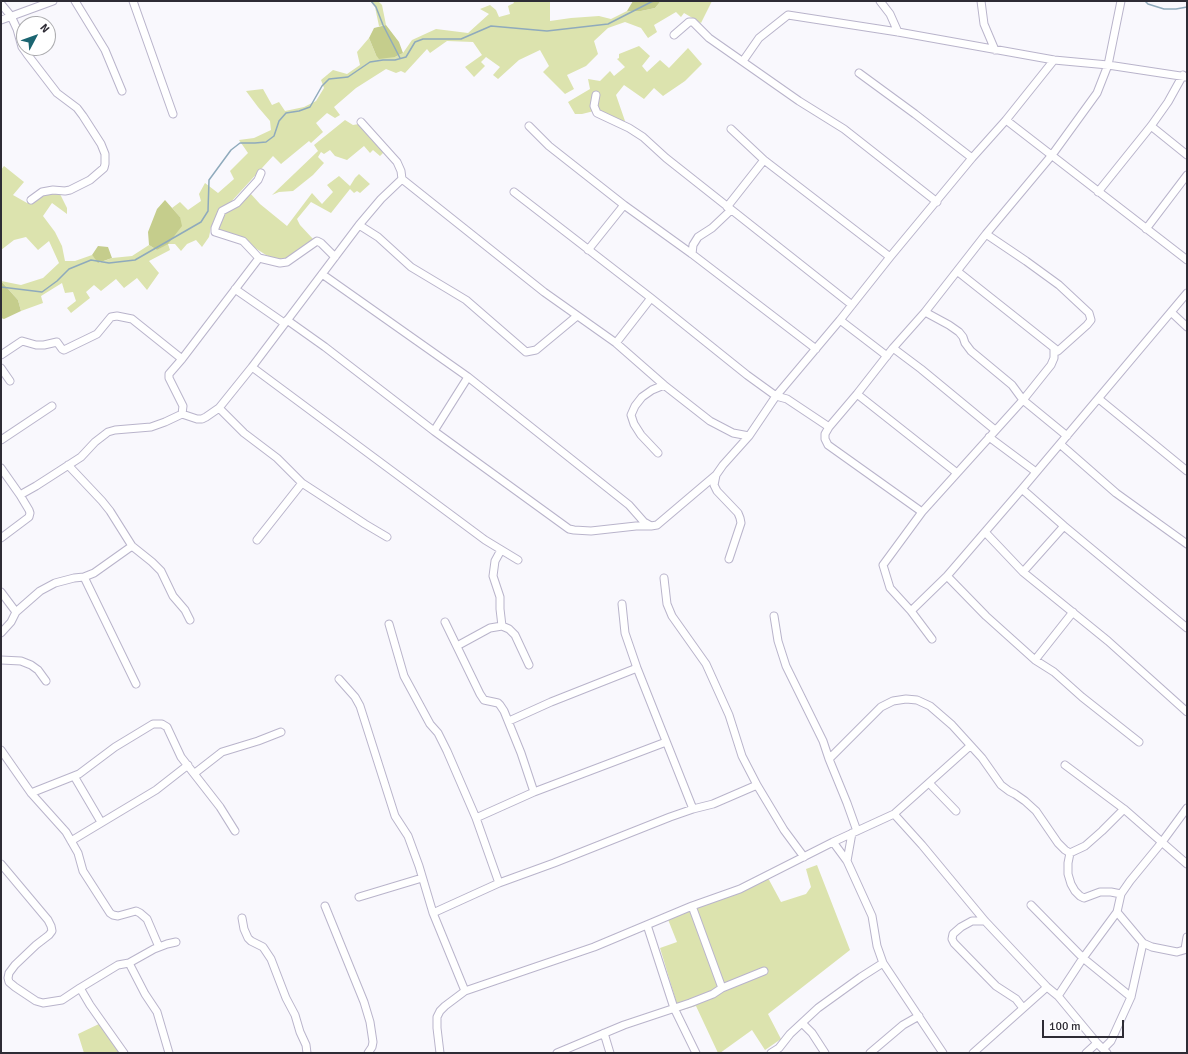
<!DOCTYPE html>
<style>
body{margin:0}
#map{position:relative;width:1188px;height:1054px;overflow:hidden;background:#f9f8fd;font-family:Signika,sans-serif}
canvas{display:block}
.frame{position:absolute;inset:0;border:2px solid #2e2c35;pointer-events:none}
.north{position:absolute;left:16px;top:16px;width:40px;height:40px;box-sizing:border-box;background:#fff;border:1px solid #ababae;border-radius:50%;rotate:49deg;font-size:11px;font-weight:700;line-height:16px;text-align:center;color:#2e2c35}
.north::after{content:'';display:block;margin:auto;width:14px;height:18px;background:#1b6571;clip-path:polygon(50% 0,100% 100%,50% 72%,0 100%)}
.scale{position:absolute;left:1042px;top:1020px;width:82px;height:18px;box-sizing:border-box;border:2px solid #2e2c35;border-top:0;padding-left:5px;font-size:12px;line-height:14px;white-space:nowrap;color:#2e2c35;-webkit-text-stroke:3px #fff;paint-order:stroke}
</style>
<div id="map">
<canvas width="1188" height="1054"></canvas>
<div class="frame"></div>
<div class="north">N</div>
<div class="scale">100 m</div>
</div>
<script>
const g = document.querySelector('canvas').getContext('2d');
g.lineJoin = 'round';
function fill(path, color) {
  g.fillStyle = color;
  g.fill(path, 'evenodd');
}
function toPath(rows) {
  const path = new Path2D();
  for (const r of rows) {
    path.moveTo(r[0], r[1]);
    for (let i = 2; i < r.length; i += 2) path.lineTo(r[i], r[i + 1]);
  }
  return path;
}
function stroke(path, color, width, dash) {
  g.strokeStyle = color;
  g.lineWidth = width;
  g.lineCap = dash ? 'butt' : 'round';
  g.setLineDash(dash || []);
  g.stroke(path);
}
fill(toPath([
 [370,1,378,1,382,5,386,25,379,26,375,7],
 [513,1,550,1,550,21,571,18,599,16,611,19,627,11,641,11,655,8,660,2,667,1,712,1,701,23,684,13,681,17,676,12,654,25,657,32,648,38,641,28,625,22,608,28,594,41,598,54,586,66,567,75,574,89,565,94,543,72,549,66,540,50,519,60,498,79,493,75,500,67,486,57,481,62,485,66,474,77,465,67,482,55,473,42,447,41,430,53,427,49,405,73,401,71,396,73,386,69,356,88,334,107,340,115,335,118,327,113,316,123,323,132,311,143,309,141,281,164,273,156,230,203,219,209,211,227,209,237,202,247,196,240,187,244,181,251,175,244,168,244,170,250,149,261,159,273,147,290,137,278,124,288,116,279,101,291,94,285,86,292,90,298,71,313,67,308,76,301,73,292,65,293,62,283,41,296,43,303,21,311,18,300,1,281,21,285,43,278,59,263,49,241,38,250,26,237,14,240,1,250,1,170,4,166,24,182,13,195,27,203,41,196,59,192,67,208,67,214,52,203,43,216,55,232,62,246,65,261,75,261,92,255,99,263,112,258,132,256,149,245,157,250,168,243,180,217,172,208,180,202,188,210,201,201,199,194,205,183,218,193,234,179,230,171,248,153,239,140,254,138,271,130,270,121,258,107,246,91,263,89,272,105,279,102,285,111,304,107,316,101,324,88,321,80,333,70,347,74,360,65,357,52,369,38,376,55,395,57,403,53,412,40,436,29,468,33,489,14,480,9,490,5,496,10,499,17,510,14,508,6,514,3],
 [639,46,650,56,642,66,647,72,660,60,669,68,688,48,702,64,685,81,663,96,654,88,644,99,624,85,616,95,625,121,622,122,598,110,582,114,575,114,568,102,590,89,588,79,600,81,610,71,614,76,625,67,617,59,619,58,619,54],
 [345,120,353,125,359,124,385,151,380,156,373,150,370,153,364,146,347,160,335,156,330,150,324,154,321,152,318,157,324,163,313,175,293,191,279,192,272,195,318,151,314,145],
 [359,174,370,184,360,193,357,191,354,193,350,189,331,213,311,202,297,219,300,225,313,239,299,252,286,260,278,260,266,255,235,235,221,232,217,227,224,211,250,193,260,204,287,226,312,193,322,204,333,192,327,185,339,176,350,186,355,178],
 [817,865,850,950,768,1014,781,1039,765,1050,752,1030,720,1053,718,1053,696,1006,679,1011,660,948,677,942,667,917,768,878,781,902,806,894,811,887,806,869],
 [101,1023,119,1053,84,1053,78,1034]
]), '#dce3ae');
fill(toPath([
 [633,1,660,1,660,2,655,8,641,11,627,11],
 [386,25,399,42,403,53,395,57,379,59,376,55,369,38,374,28],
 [165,200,180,217,182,226,168,244,157,250,149,245,148,232,157,209],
 [98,246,108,247,112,258,98,263,92,255],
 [1,281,18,300,21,311,4,319,1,318]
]), '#c5cd8c');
stroke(toPath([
 [371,1,376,7,383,25,400,58],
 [1145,1,1148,4,1164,9,1176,9,1187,7],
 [1,287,42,292,57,281,69,269,91,260,109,263,135,260,201,222,208,211,209,180,231,150,240,143,255,143,266,142,274,136,279,121,286,113,299,111,310,107,322,86,329,79,348,77,370,62,383,60,395,60,406,57,415,42,423,39,461,39,491,26,547,31,608,24,651,2,654,1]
]), '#8faabc', 1.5);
const minor = toPath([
 [75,1,105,50,122,91],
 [133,1,173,114],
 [880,1,890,14,898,32],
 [981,1,984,24,995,50],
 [1,4,11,16,17,29,22,47,27,54,57,93,77,108,83,116,101,144,105,154,105,164,104,168,90,180,70,190,65,191,53,190,42,192,31,200],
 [1,20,53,1],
 [674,35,689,22,693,22,709,38,799,101,844,129,937,202],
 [743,61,759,38,788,15,898,32,1054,60,1108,65,1187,77],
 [859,73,915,114,972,158],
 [596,95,594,106,597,113,629,128,643,137,666,158,852,305],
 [1006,120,1187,260],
 [529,126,549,146,624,205,692,254,816,349],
 [1151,126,1187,155],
 [731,129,764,160,890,257],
 [261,173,258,180,237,203,222,211,215,228,215,232,243,241,259,258,280,263,287,262,317,241,321,243,335,257],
 [402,179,544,292,616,343,664,385,710,421,733,433,749,436,776,396,840,320,890,257,972,158,1006,120,1054,60],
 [514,192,651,298,747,375,776,396,787,399,829,427,857,394,893,348,925,312,986,234,1052,155,1097,93,1108,65,1121,1],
 [1098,192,1151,126,1168,102,1183,75],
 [727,207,764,160],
 [359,225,378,237,411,267,466,300,526,352,536,350,577,316],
 [1146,229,1187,175],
 [588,250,624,205],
 [692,254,693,245,698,237,712,228,731,210],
 [957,271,1058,351,1087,325,1091,320,1089,313,1059,285,1026,261,986,234],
 [322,274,468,377,629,505,644,522,651,526,657,525,716,475],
 [235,289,284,323],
 [925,312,949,325,959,332,963,337,965,343,971,351,1012,385,1023,400,1067,436],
 [1171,312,1187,327],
 [287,320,325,347,434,431,569,529,574,530,591,531,636,526,651,526],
 [840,320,887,356],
 [616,343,651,298],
 [893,348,921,369,995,430],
 [1054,349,1054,358,1051,365,1023,400,922,512,883,565,890,588,911,611,947,576,1022,489,1187,293],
 [1,355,22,341,36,345,44,345,57,342,62,349,64,350,97,334,111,317,117,316,132,319,182,359],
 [252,367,485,540,518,560],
 [1,368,10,381],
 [857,394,957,473],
 [1099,399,1187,471],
 [219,408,244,433,277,458,302,483,365,524,387,537],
 [182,414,183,406,169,378,169,374,182,359,259,258],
 [829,427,825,434,825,439,828,445,922,512],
 [434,431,468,377],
 [989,437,1036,472],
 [1,440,52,406],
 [1060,444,1116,493,1187,544],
 [658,453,641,435,634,424,631,415,635,406,642,397,652,390,664,385],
 [68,465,102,501,110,511,132,546,152,562,161,571,173,596,185,610,190,620],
 [1,468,20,495,36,486,81,457,95,442,108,432,115,430,151,427,165,422,182,414,197,419,202,419,206,417,219,408,252,367,359,225,381,199,402,179,401,171,397,162,361,122],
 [1022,489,1064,526,1187,628],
 [985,532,1023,572,1108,641,1187,712],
 [1,538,29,517,30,513,29,510,20,495],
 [257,540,302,483],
 [501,550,495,561,493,576,500,597,500,609,502,626],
 [729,559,741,523,740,518,738,513,717,491,714,485,716,475,723,465,749,436],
 [1023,572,1064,526],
 [947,576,986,616,1035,660,1054,672,1082,697,1139,742],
 [84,577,136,684],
 [1,592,16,612],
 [622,604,625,633,637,668,693,809],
 [911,611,932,639],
 [774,616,778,641,786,666,823,741,829,759],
 [445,622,480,694,484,700,498,703,500,705,504,711,521,753,534,792],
 [389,624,404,676,430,724,438,733,447,751,476,818,499,883],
 [1,633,11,622,16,612,40,591,55,583,74,578,84,577,94,573,132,546],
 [457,646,490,628,502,626,509,629,515,635,529,665],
 [1,660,21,661,31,665,38,670,46,681],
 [1035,660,1073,612],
 [339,679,355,697,360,706,395,816,408,836,419,866,433,913,465,991,445,1006,440,1011,437,1017,437,1028,440,1053],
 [509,721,551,702,637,668],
 [1,750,31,793,66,832,78,853,83,871,110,913,113,915,118,916,136,911,140,913,147,919,159,947],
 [1065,765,1124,809,1187,864],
 [195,773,222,752,258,741,281,732],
 [74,776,101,822],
 [929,783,956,811],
 [757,785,784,830,804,857],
 [31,793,79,774,115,747,153,724,162,724,167,727,181,757,220,807,235,831],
 [894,814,922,845,985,921,1047,987,1058,996,1097,1043,1107,1053],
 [476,818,534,792,666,742],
 [857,831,847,803,829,759,881,707,893,701,906,699,917,700,930,706,952,725,982,758,1001,785,1009,791,1015,794,1025,801,1036,811,1058,843,1065,850,1070,853,1085,846,1102,831,1124,809],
 [71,841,156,790,188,765],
 [833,842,847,861,872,916,877,946,883,963,943,1053],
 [1070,853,1068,863,1068,874,1071,884,1075,891,1080,896,1084,898,1100,892,1111,892,1121,894],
 [847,861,852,833],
 [1,864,48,920,51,926,52,931,49,935,36,945,15,965,9,973,8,978,9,982,15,987,36,1001,43,1003,62,1000,80,988,90,1005,124,1053],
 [359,897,422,878],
 [1031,905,1083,958,1131,997],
 [325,906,364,1002,370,1022,373,1042,372,1047,368,1053],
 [692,906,722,988],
 [1117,912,1143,943,1152,947,1177,952,1187,949],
 [433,913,499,883,554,863,670,817,693,809,713,804,757,785,742,756,729,715,706,664,672,616,667,604,664,578],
 [242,918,244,929,248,938,251,941,263,947,271,959,286,998,295,1015,300,1032,306,1045,307,1053],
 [985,921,972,921,961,927,953,934,952,939,954,943,996,986,1016,999,1023,1008],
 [647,925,674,1008,696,1053],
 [1185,949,1187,937],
 [129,963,154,949,167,944,176,942],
 [80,988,118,965,129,963,145,994,157,1012,169,1053],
 [465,991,594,947,692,906,740,889,833,842,894,814,970,746],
 [1058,996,1083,958,1117,912,1121,894,1130,881,1162,842,1187,808],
 [802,1023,812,1033,825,1053],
 [604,1033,610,1053],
 [1103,1049,1111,1041,1131,997,1143,943],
 [557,1053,624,1025,690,1003,713,994,722,988,764,971],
 [771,1053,779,1048,790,1034,818,1008,861,977,883,963],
 [870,1053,903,1025,919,1016],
 [973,1053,1047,987],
 [1086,1053,1097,1043]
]);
stroke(minor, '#b9b4cb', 9);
stroke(minor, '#fff', 7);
</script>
